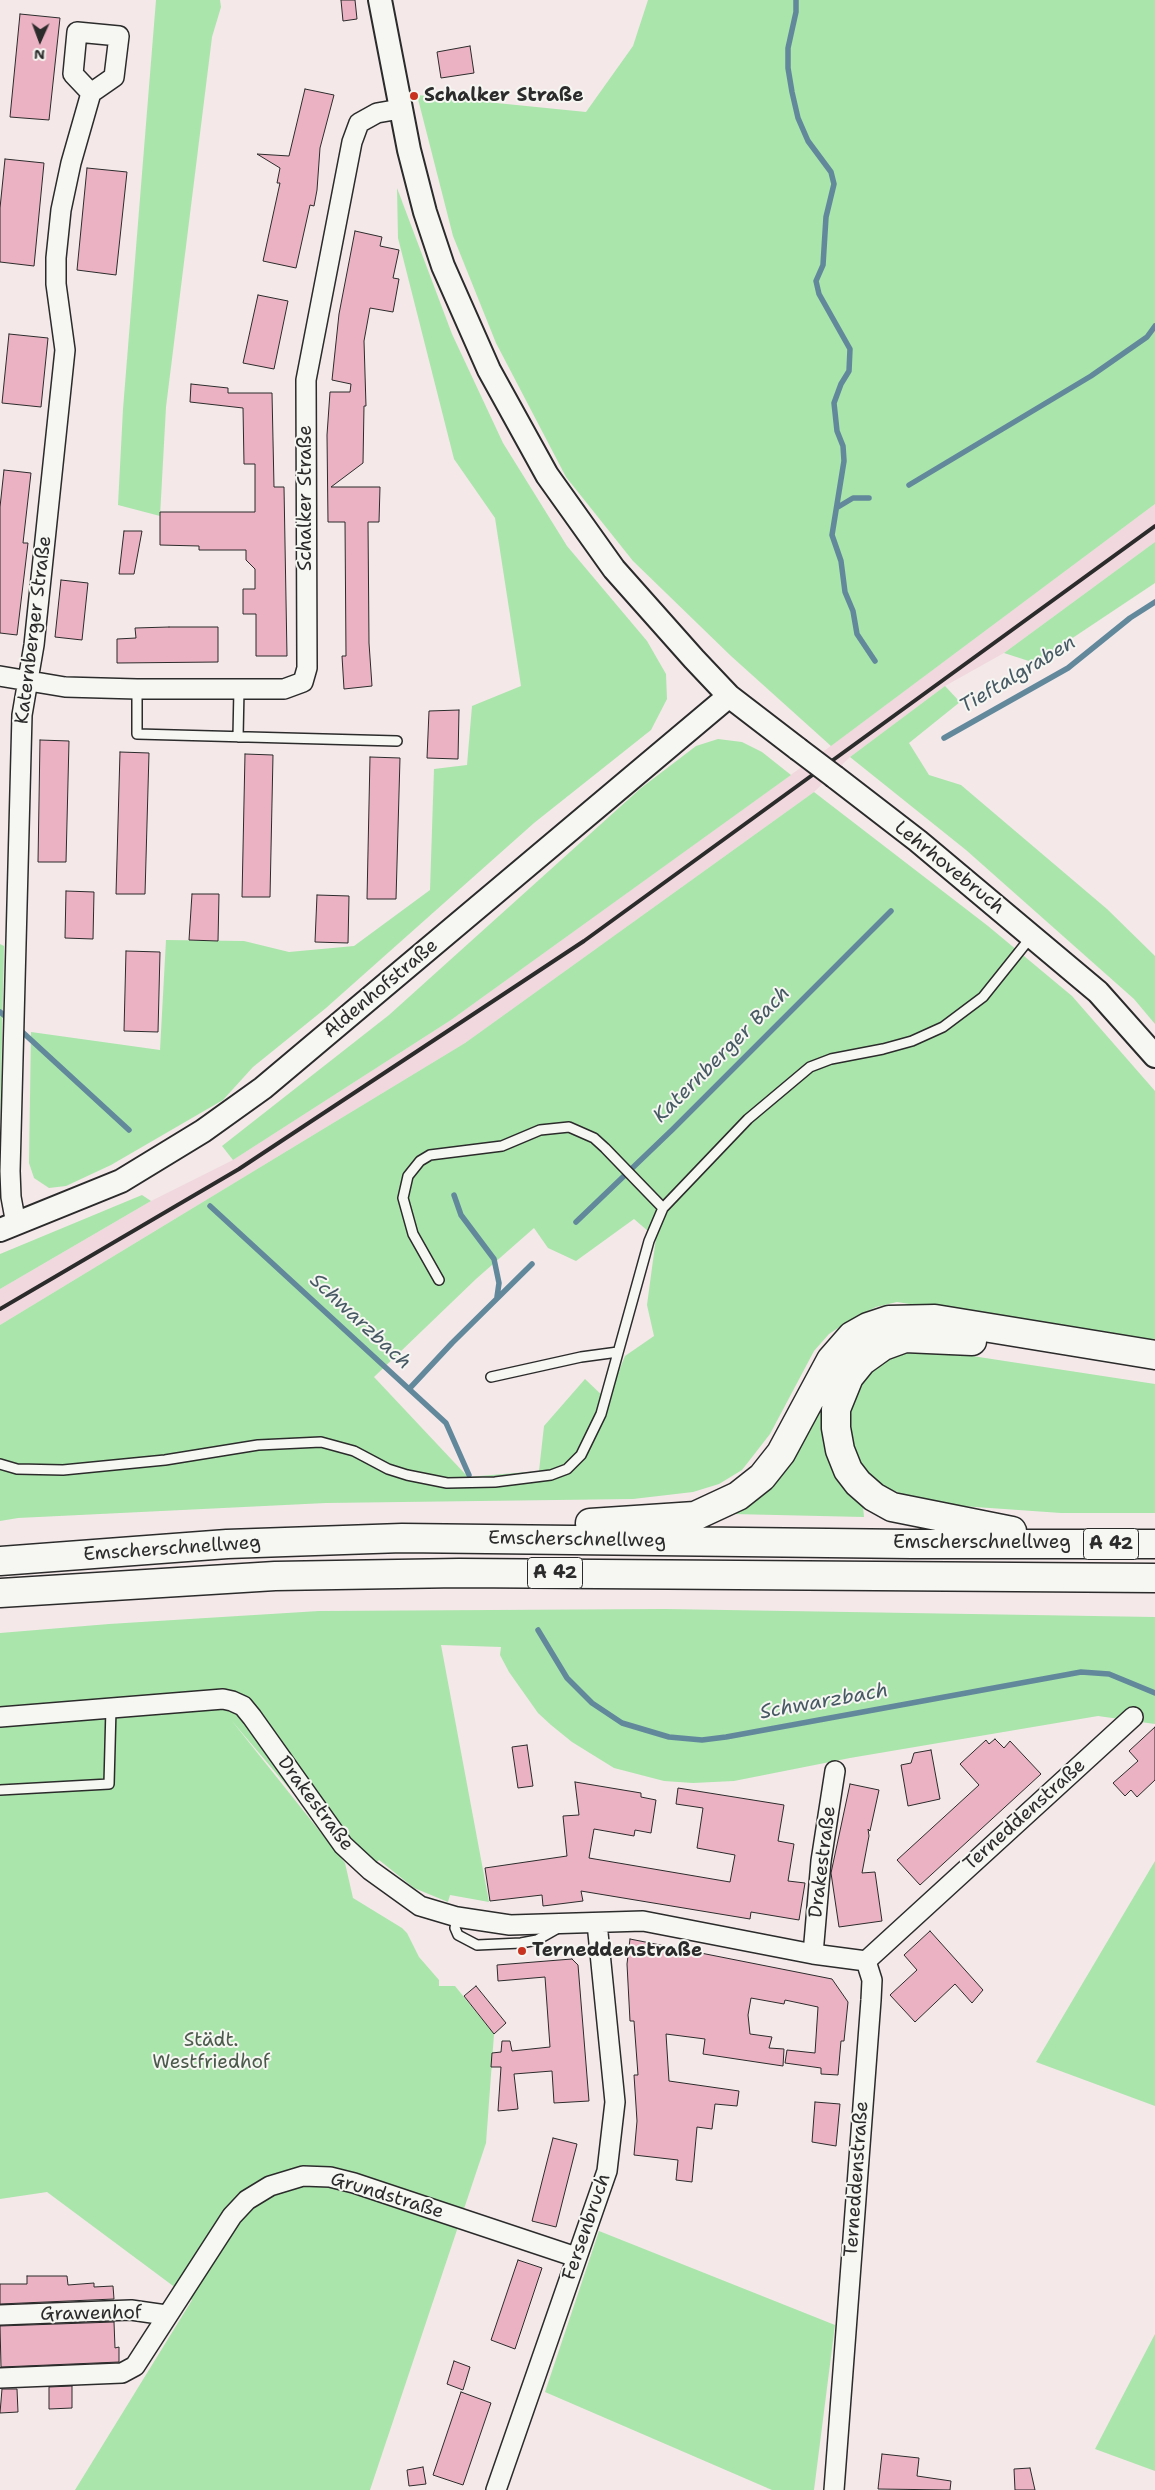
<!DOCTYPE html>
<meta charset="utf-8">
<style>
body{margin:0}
#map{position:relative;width:1155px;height:2490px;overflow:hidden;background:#f4e8e9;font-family:"Shantell Sans",sans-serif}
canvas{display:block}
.north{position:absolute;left:15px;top:15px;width:50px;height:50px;-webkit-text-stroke:4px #f6f6f2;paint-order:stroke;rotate:182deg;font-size:14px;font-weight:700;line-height:20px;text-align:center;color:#2b2b2b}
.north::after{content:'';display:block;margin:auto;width:18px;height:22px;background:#2b2b2b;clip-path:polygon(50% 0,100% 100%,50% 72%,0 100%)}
</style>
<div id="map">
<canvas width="1155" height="2490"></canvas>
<div class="north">N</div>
</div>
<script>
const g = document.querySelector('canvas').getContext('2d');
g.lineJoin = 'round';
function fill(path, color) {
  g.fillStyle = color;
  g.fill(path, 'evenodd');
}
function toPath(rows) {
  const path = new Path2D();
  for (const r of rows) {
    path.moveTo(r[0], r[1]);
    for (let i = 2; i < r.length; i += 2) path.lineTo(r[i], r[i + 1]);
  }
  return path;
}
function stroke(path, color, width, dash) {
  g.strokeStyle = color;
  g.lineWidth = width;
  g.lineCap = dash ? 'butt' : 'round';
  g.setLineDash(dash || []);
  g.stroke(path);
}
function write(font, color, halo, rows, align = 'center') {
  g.font = font + ' "Shantell Sans",sans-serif';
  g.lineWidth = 4;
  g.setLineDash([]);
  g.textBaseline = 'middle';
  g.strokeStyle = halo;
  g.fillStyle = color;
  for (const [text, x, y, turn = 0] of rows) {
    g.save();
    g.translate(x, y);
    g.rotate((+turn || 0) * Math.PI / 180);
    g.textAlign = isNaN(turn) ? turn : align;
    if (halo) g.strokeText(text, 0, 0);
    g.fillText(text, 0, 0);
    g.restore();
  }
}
fill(toPath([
 [1155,504,1155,542,1004,653,945,686,850,757,814,792,465,1043,0,1325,0,1289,151,1201,233,1160,451,1020,828,748]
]), '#f1d8de');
fill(toPath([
 [156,0,220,0,221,7,212,37,166,407,160,516,118,505,123,409],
 [648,0,1155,0,1155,504,831,746,731,656,633,561,566,477,496,343,453,236,417,95,586,112,633,46],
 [397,188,452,334,503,443,567,546,647,641,666,674,667,699,651,730,534,823,326,1008,253,1067,223,1100,111,1165,66,1186,49,1188,34,1178,29,1163,31,1032,160,1050,166,940,244,941,289,952,354,946,430,890,434,769,467,765,472,706,521,686,495,518,454,459,398,238],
 [1155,542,1155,583,1035,663,1004,653],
 [945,686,960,702,909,743,929,775,961,785,1107,909,1155,956,1155,1024,1134,999,966,850,850,757],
 [718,739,742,742,762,752,791,775,451,1020,233,1160,222,1146,389,1015,641,788,696,746],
 [814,792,988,926,1072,996,1155,1091,1155,1343,897,1302,876,1307,850,1320,829,1334,814,1351,770,1434,742,1470,719,1484,693,1492,633,1499,326,1503,18,1518,0,1521,0,1325,465,1043],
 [634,1219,656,1238,647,1305,654,1336,625,1356,607,1400,585,1379,544,1426,539,1471,468,1477,374,1377,476,1279,534,1228,548,1248,576,1261],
 [0,944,4,946,0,1130],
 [142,1195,151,1201,0,1289,0,1254],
 [920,1348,1155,1384,1155,1513,1061,1513,947,1505,907,1496,883,1486,865,1471,853,1453,848,1431,848,1407,870,1367,894,1353],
 [823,1395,827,1397,824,1408,822,1436,831,1466,846,1491,863,1507,864,1517,732,1514,752,1503,774,1486,791,1463,811,1424],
 [665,1609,1155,1617,1155,1724,1098,1716,850,1758,734,1781,693,1783,664,1781,614,1768,572,1742,551,1725,538,1713,509,1672,500,1655,501,1647,441,1645,489,1902,450,1895,448,1902,414,1888,379,1860,363,1876,232,1721,345,1863,353,1898,402,1928,407,1933,419,1957,439,1980,439,1986,455,1986,494,2034,486,2143,370,2490,75,2490,192,2300,47,2192,0,2199,0,1633,109,1624,319,1611],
 [1155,1861,1155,2106,1036,2062],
 [599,2231,835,2325,814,2490,772,2490,545,2392],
 [1155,2334,1155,2471,1095,2449]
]), '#aae5ab');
stroke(toPath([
 [796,0,796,12,788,48,788,68,792,92,798,118,808,141,831,172,834,184,826,217,823,265,816,281,819,294,850,349,849,371,841,384,834,403,837,431,843,446,844,461,832,535,841,561,845,592,853,611,857,634,875,661],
 [909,485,1091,376,1147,337,1155,326],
 [838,507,853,498,869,498],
 [944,738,1068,668,1130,618,1155,602],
 [0,1012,10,1020],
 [18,1028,129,1130],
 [454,1195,461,1215,494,1259,499,1283,497,1297],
 [210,1206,446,1423,469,1475],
 [576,1222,673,1129,891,911],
 [409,1389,452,1343,532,1264],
 [538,1630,567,1678,592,1703,622,1723,669,1737,702,1740,726,1737,1081,1672,1109,1674,1155,1693]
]), '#62889c', 5.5);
const building = toPath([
 [341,0,355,0,357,19,343,21,341,0],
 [20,14,60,18,49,120,10,117,20,14],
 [470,46,474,73,441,78,437,52,470,46],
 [305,89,334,95,320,148,317,190,314,206,310,205,296,268,263,261,280,183,277,183,280,168,257,154,289,156,305,89],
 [5,159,44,163,34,266,0,262,0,208,5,159],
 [87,168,127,172,116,275,77,270,87,168],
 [355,231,382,237,380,246,399,250,393,278,399,279,393,312,370,308,364,341,366,406,364,406,363,463,331,487,380,487,379,522,368,522,369,643,372,686,344,689,342,656,346,656,345,522,328,522,327,435,330,392,350,392,351,384,332,380,339,314,355,231],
 [258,295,288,301,274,369,243,363,258,295],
 [9,334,48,338,41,407,2,403,9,334],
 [191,384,228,388,228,393,272,393,274,487,284,487,287,656,256,656,256,614,243,614,243,589,255,589,255,569,246,560,246,550,199,550,199,546,160,545,160,512,255,512,255,464,244,464,243,408,190,402,191,384],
 [4,470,31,473,23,543,28,543,17,635,0,633,0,507,4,470],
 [124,531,142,531,134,574,119,574,124,531],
 [61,580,88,583,82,640,55,637,61,580],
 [169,627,218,627,218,662,117,663,117,639,136,638,135,628,169,627],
 [459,710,458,759,427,758,429,711,459,710],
 [40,740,69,741,66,862,38,862,40,740],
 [120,752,149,753,145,894,116,894,120,752],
 [245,754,273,755,270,897,242,897,245,754],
 [370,757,400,758,396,899,367,899,370,757],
 [66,891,94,892,93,939,65,938,66,891],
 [192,894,219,894,218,941,189,940,192,894],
 [317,895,349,896,348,943,315,942,317,895],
 [126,951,160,952,158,1032,124,1031,126,951],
 [1155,1727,1155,1780,1137,1797,1131,1790,1125,1796,1113,1783,1138,1761,1129,1751,1155,1727],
 [995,1739,1004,1748,1010,1741,1041,1774,920,1885,897,1860,979,1785,960,1764,986,1740,989,1744,995,1739],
 [527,1745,533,1786,518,1788,512,1747,527,1745],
 [931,1750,940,1799,908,1806,901,1765,911,1763,914,1753,931,1750],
 [575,1782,641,1793,641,1797,656,1800,651,1833,635,1830,634,1836,594,1829,589,1858,730,1882,735,1855,697,1848,703,1808,676,1804,678,1788,784,1805,778,1841,794,1844,788,1881,805,1883,799,1920,751,1912,750,1919,581,1891,583,1901,543,1906,542,1895,490,1901,485,1868,567,1856,563,1816,579,1815,575,1782],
 [850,1784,879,1790,870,1831,868,1829,869,1836,862,1873,875,1872,882,1921,839,1927,831,1873,850,1784],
 [930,1931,983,1990,972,2003,955,1984,915,2022,890,1995,917,1970,904,1955,930,1931],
 [630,1939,832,1979,848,2002,844,2041,841,2041,838,2075,821,2074,821,2068,785,2063,787,2050,815,2053,818,2007,785,2000,784,2004,751,1998,748,2015,750,2034,772,2037,769,2048,784,2049,783,2066,703,2054,705,2039,666,2034,669,2081,739,2091,737,2106,715,2104,712,2129,697,2127,692,2182,676,2180,678,2160,634,2155,637,2121,634,2075,638,2075,634,2021,630,2021,627,1964,630,1939],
 [572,1959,578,1965,589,2101,554,2103,552,2071,514,2074,518,2109,498,2111,501,2067,491,2067,492,2053,501,2052,502,2041,510,2041,512,2051,550,2047,545,1977,498,1981,497,1965,572,1959],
 [476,1986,506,2023,494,2034,464,1996,476,1986],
 [815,2102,840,2104,836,2146,812,2142,815,2102],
 [553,2138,577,2144,556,2227,532,2221,553,2138],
 [518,2260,542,2268,515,2349,491,2340,518,2260],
 [27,2276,67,2276,68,2285,94,2283,94,2287,113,2286,114,2299,0,2304,0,2284,27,2284,27,2276],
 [114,2322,115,2348,119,2347,119,2362,1,2367,0,2326,114,2322],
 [454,2361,470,2367,463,2390,447,2384,454,2361],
 [72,2386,72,2408,49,2409,49,2387,72,2386],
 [2,2389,17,2389,18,2412,0,2413,2,2389],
 [461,2392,491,2403,463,2485,433,2475,461,2392],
 [882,2454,919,2458,917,2476,951,2481,950,2490,878,2489,882,2454],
 [423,2467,426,2484,409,2486,407,2470,423,2467],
 [1030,2468,1035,2490,1015,2490,1014,2469,1030,2468]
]);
fill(building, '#ebb2c3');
stroke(building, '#2b2b2b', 1);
const service = toPath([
 [137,689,137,734,397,741],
 [238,737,239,689],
 [439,1280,413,1234,403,1198,408,1176,420,1161,430,1155,502,1146,540,1130,569,1127,594,1138,605,1148,663,1208],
 [491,1377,581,1357,618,1352],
 [0,1464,17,1469,63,1470,165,1460,258,1445,321,1442,354,1451,388,1469,407,1475,447,1483,495,1482,551,1475,567,1469,581,1455,601,1414,649,1241,663,1208,748,1119,810,1067,831,1059,883,1049,912,1041,943,1027,983,997,1031,937],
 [0,1790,109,1784,111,1708],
 [457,1917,455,1928,458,1935,477,1945,521,1943,537,1940,558,1928]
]);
const minor = toPath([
 [0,676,65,687,137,689,284,689,303,682,307,668,306,380,352,142,359,123,377,113,400,109],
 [16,1224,11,1197,10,1171,22,715,34,645,65,350,56,284,56,258,61,210,71,163,91,93,114,77,119,36,77,32,73,74,91,93],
 [0,1717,223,1699,232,1701,243,1706,252,1717,343,1845,370,1870,420,1906,457,1917,510,1925,643,1921,813,1954,866,1961],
 [813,1954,821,1861,835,1771],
 [0,2315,131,2310,166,2315],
 [0,2378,122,2373,135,2366,232,2216,247,2200,270,2186,303,2176,330,2177,354,2183,576,2257],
 [496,2490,607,2171,615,2102,597,1923],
 [834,2490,871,2000,872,1980,866,1961,1133,1717]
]);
const tertiary = toPath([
 [380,0,409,150,425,212,443,266,489,370,547,475,614,569,694,659,729,696,798,749],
 [835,777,918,841,1098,992,1155,1056],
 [0,1230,121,1181,203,1131,263,1088,729,696]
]);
const motorway = toPath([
 [972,1341,905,1338,883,1346,862,1361,849,1377,836,1409,836,1428,840,1450,848,1470,858,1483,874,1497,892,1507,1012,1531],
 [590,1523,695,1516,738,1496,762,1477,781,1453,831,1360,852,1336,868,1327,889,1320,935,1319,1155,1355],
 [0,1561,227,1544,402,1538,912,1544,1155,1544],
 [0,1593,275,1576,459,1573,1155,1578]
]);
stroke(service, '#2b2b2b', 12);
stroke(minor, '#2b2b2b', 22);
stroke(tertiary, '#2b2b2b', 26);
stroke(motorway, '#2b2b2b', 31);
stroke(service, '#f6f6f2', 9);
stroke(minor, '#f6f6f2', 19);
stroke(tertiary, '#f6f6f2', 22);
stroke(motorway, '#f6f6f2', 28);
stroke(toPath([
 [0,1309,239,1169,584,941,1155,526]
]), '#2b2b2b', 4);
const tertiaryBridge = toPath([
 [798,749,835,777]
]);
stroke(tertiaryBridge, '#2b2b2b', 26, []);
stroke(tertiaryBridge, '#f6f6f2', 22);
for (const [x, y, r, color] of [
 [414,96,5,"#c8321e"],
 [522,1951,5,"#c8321e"]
]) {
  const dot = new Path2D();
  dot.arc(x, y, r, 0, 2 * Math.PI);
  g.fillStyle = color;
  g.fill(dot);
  stroke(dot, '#f6f6f2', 2);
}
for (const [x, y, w] of [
 [1111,1544,55],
 [555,1573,55]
]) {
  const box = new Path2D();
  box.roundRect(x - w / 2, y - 15.5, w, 31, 4);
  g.fillStyle = '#f6f6f2';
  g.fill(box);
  stroke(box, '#2b2b2b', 1);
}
write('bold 18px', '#2b2b2b', null, [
 ["A 42",1111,1544],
 ["A 42",555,1573]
]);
write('bold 19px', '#2b2b2b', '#f6f6f2', [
 ["Schalker Straße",424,96],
 ["Terneddenstraße",532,1951]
], 'left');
write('19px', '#2b2b2b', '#f6f6f2', [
 ["Schalker Straße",306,498,-90],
 ["Katernberger Straße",34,630,-83],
 ["Lehrhovebruch",949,868,39],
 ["Aldenhofstraße",381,989,-40],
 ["Emscherschnellweg",577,1540,1],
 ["Emscherschnellweg",982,1543],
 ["Emscherschnellweg",172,1549,-4],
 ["Drakestraße",315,1804,53],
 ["Terneddenstraße",1025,1815,-42],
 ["Drakestraße",823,1862,-83],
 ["Terneddenstraße",857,2179,-86],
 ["Grundstraße",387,2196,17],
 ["Fersenbruch",587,2227,-71],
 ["Grawenhof",91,2314,-1]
]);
write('19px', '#4b5a4b', '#f6f6f2', [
 ["Städt.",211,2041],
 ["Westfriedhof",211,2063]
]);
write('italic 20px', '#475a64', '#f6f6f2', [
 ["Tieftalgraben",1018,675,-31],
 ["Katernberger Bach",722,1055,-45],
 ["Schwarzbach",360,1322,43],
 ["Schwarzbach",824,1702,-10]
]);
</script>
